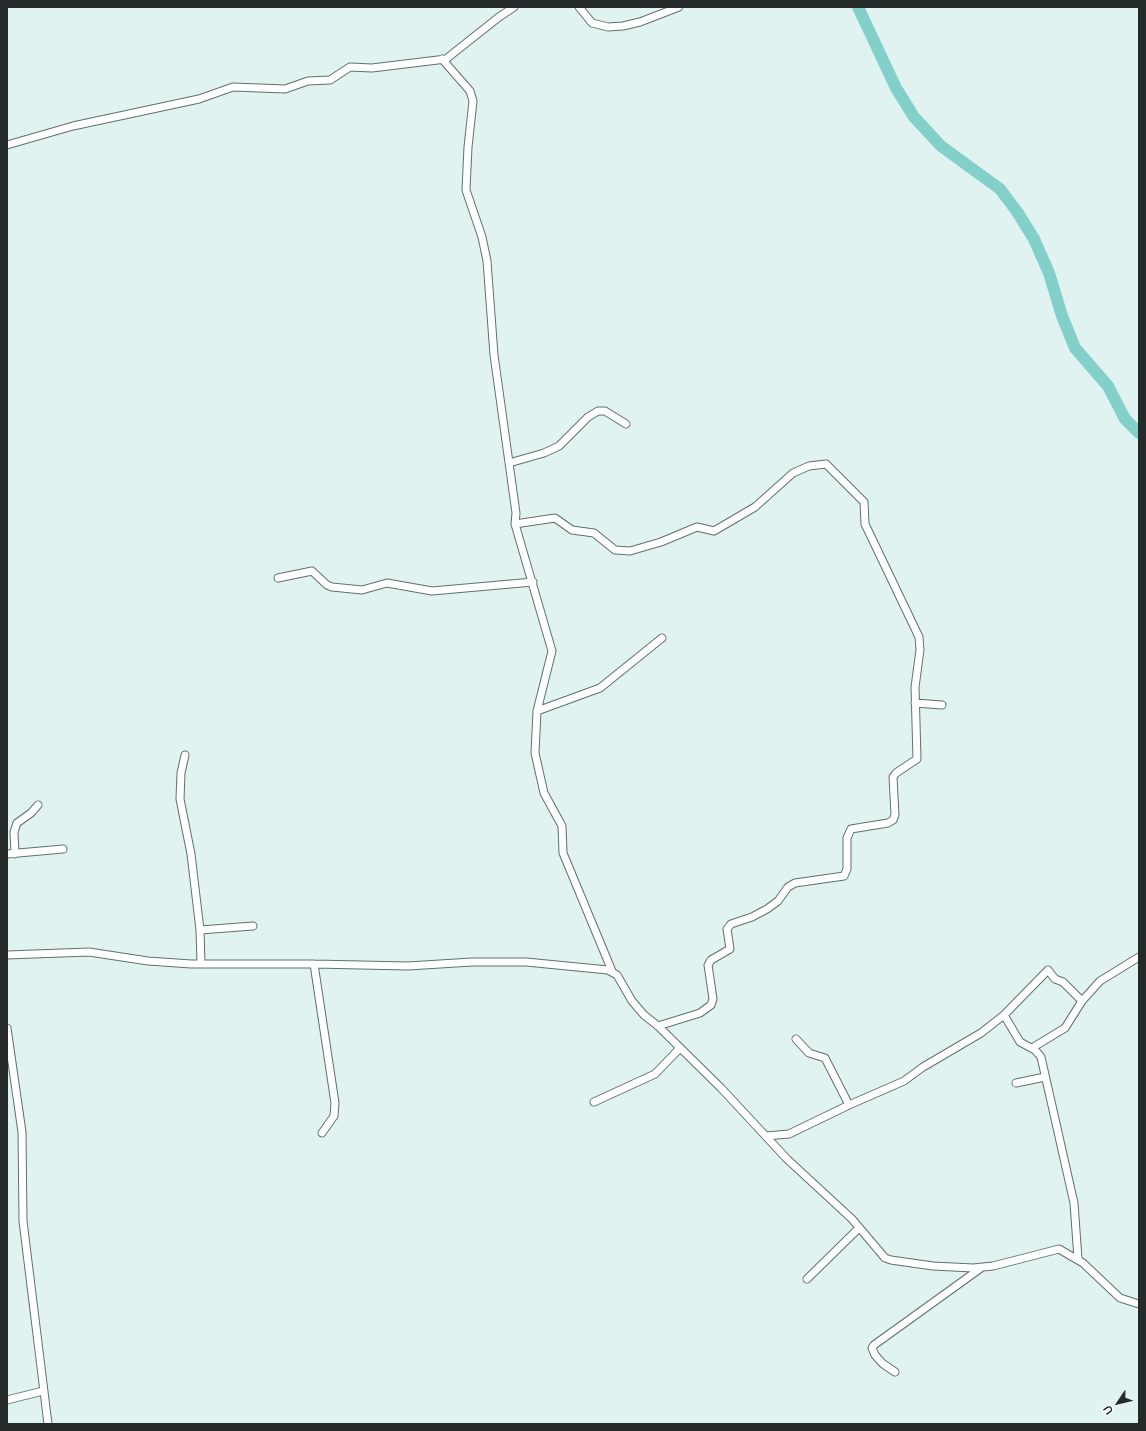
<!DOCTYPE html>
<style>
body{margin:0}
#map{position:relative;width:1146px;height:1431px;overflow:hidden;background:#e1f3f1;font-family:Lato,sans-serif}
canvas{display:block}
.frame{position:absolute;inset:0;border:8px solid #232a29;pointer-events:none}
.north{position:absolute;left:1098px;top:1383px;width:40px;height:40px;-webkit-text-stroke:3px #fff;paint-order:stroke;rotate:235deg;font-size:11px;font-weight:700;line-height:16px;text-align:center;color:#232a29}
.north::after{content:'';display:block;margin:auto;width:14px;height:18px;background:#232a29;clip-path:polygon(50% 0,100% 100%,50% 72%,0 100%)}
</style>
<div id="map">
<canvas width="1146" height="1431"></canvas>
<div class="frame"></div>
<div class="north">U</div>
</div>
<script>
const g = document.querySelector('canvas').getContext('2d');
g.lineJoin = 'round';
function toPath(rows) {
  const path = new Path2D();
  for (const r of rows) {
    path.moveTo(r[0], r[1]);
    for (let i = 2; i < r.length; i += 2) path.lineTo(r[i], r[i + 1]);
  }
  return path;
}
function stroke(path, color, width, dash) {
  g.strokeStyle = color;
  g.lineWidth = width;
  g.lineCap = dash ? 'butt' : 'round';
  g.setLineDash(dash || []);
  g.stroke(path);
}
stroke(toPath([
 [858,7,896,88,914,117,941,146,1000,189,1018,213,1034,239,1049,273,1062,316,1075,348,1108,386,1125,419,1139,433]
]), '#83d0ca', 12);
const minor = toPath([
 [579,7,592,23,608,27,623,26,640,22,679,7],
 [442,59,470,91,473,101,468,147,466,190,482,237,487,261,494,355,516,513,515,524,552,651,537,711,535,753,544,793,562,826,563,853,612,971],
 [7,145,73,126,199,99,233,87,285,89,308,81,330,80,350,67,372,68,446,59,499,17,514,7],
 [509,463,544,453,559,446,588,417,598,411,605,411,626,424],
 [515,524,555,518,572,530,594,533,615,550,630,551,661,542,697,527,714,531,755,507,793,473,809,466,826,464,864,502,865,524,919,637,920,650,915,687,917,759,896,773,893,777,895,815,893,820,888,823,851,829,847,838,847,869,844,876,795,883,788,887,778,901,767,909,752,917,731,924,727,929,730,949,711,960,708,965,713,999,711,1005,700,1013,658,1026],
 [278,578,312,571,327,585,332,587,362,590,387,583,432,591,533,582],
 [915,703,942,705],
 [537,711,600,688,662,638],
 [185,755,181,773,180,799,191,854,200,930,201,964],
 [7,854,63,849],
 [15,854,14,832,17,823,31,813,38,805],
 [200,930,253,926],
 [7,955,89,952,148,961,191,964,314,964,408,966,472,962,526,962,608,970,617,975,632,1001,644,1015,658,1026,721,1088,787,1159,852,1219,885,1258,891,1260,933,1266,973,1268,993,1266,1059,1249,1083,1263,1120,1298,1139,1304],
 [314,964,335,1103,334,1116,322,1133],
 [1004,1015,1020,1042,1035,1050,1041,1057,1074,1203,1078,1259],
 [7,1028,22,1132,23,1221,48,1424],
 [796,1039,809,1053,825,1058,849,1105],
 [1032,1048,1065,1028,1082,1001,1100,981,1139,957],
 [1016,1083,1045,1077],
 [594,1102,655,1074,680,1048],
 [766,1136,789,1134,849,1105,904,1081,923,1067,981,1033,1004,1015,1048,970,1055,979,1063,982,1082,1001],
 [807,1279,859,1228],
 [895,1372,882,1363,875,1355,872,1348,874,1345,981,1268],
 [7,1400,43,1391]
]);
stroke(minor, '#60706e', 9);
stroke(minor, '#fff', 7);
</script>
